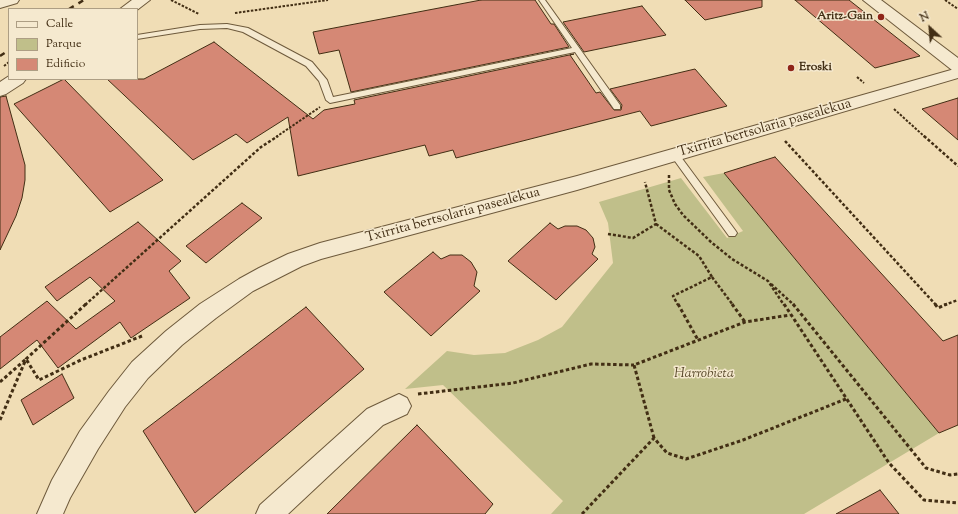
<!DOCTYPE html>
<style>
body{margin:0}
#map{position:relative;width:958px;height:514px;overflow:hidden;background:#f0ddb5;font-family:"Sorts Mill Goudy",serif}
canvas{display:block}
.legend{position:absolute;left:8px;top:8px;width:130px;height:72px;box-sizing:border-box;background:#f5e9cf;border:1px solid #ad9e84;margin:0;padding:5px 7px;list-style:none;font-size:12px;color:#422e14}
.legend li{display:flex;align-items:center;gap:8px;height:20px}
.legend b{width:20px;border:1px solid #ad9e84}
.north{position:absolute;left:910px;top:8px;width:40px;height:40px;-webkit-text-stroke:3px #f5e9cf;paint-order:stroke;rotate:334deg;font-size:11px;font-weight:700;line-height:16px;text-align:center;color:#422e14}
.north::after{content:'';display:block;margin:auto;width:14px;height:18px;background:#422e14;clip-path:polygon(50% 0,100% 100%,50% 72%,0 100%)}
</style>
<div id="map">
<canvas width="958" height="514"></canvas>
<ul class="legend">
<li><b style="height:5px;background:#f5e9cf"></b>Calle</li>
<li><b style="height:11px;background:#c0bf8a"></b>Parque</li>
<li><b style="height:11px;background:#d58875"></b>Edificio</li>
</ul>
<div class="north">N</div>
</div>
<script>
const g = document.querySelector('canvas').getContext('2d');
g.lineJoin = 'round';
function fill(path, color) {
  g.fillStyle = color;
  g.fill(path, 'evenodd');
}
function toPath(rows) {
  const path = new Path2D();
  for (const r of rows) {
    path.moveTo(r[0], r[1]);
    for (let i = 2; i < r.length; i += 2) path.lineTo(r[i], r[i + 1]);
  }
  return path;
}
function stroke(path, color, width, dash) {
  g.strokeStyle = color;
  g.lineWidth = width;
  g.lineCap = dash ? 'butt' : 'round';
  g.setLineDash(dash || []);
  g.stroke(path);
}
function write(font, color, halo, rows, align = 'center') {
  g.font = font + ' "Sorts Mill Goudy",serif';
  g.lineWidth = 3;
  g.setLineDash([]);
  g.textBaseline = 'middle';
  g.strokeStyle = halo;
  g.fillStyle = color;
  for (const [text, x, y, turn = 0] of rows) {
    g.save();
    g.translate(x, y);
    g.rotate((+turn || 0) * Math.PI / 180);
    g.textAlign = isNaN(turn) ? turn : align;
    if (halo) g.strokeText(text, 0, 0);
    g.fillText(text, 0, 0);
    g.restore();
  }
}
fill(toPath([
 [724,173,939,433,804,514,551,514,563,501,443,385,405,389,447,351,474,355,505,353,538,340,562,327,613,263,608,223,599,202,681,178,727,238,743,231,703,177]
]), '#c0bf8a');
const building = toPath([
 [481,0,535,0,551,24,554,24,569,47,351,92,339,50,319,54,313,32,481,0],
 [685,0,762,0,762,7,705,20,685,0],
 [795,0,849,0,920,56,875,68,795,0],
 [642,6,666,35,584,52,563,22,642,6],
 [214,42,313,119,324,110,355,104,354,100,574,54,570,55,596,93,600,92,614,110,621,110,622,105,610,89,695,69,727,106,651,126,640,111,456,158,453,150,429,156,425,145,298,176,288,117,247,143,236,134,193,160,107,79,144,79,214,42],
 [64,79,163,180,110,212,14,104,64,79],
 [6,96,25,165,25,180,22,198,16,216,0,250,0,97,6,96],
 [958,98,958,140,922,109,958,98],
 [775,157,943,341,958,335,958,425,939,433,724,173,775,157],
 [242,203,262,218,206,263,186,246,242,203],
 [138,222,181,261,169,271,190,298,131,338,120,322,58,368,37,340,0,369,0,337,47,301,76,329,115,301,90,277,57,301,45,287,138,222],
 [550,223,558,229,565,226,577,226,586,230,593,238,595,247,592,254,598,259,556,300,508,261,550,223],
 [433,252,441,259,450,255,462,255,471,262,477,272,474,286,480,291,431,336,384,292,433,252],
 [306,307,364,369,195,513,143,431,306,307],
 [62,374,74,398,33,425,21,400,62,374],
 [417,425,493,504,485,514,327,514,417,425],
 [880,490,899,514,836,514,880,490]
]);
fill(building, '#d58875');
stroke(building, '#422e14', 1);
const service = toPath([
 [539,0,545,0,620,105,620,109,614,109,575,52,330,103,326,100,319,81,306,66,243,32,227,28,200,29,137,39,137,35,200,25,227,24,248,28,312,62,327,80,333,97,572,48,539,0],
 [675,152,678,153,735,230,737,233,735,236,729,236,672,157,671,155,672,153,675,152]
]);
const minor = toPath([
 [0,0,19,0,17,3,0,8,0,0],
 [958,68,958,78,577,190,321,259,302,266,253,291,216,318,182,345,148,378,125,407,98,449,70,498,63,514,37,514,52,480,80,431,109,391,132,362,166,331,200,304,239,279,259,268,288,254,320,243,577,176,958,68],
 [399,394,407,398,411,406,407,414,383,425,288,514,256,514,260,505,367,409,399,394]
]);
const tertiary = toPath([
 [132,0,150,0,137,10,120,9,132,0],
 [863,0,881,0,958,58,958,72,952,70,863,0],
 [9,76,9,79,26,79,23,83,6,94,0,96,0,82,9,76]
]);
stroke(service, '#6e5a3c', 2);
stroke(minor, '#6e5a3c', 2);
stroke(tertiary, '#6e5a3c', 2);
stroke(toPath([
 [171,0,199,14],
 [945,0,958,9],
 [235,13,328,0],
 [4,66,9,62],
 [857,77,864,83],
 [894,109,925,137],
 [276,137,320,107]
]), '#422e14', 2, [2.5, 1.5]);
stroke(toPath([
 [924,136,958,166],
 [785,141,936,305],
 [669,175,669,190,675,204,683,215,711,242,732,259,768,281,784,305],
 [656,224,699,256,712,277,673,296,678,305],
 [608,234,633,238,656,224,645,182],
 [712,277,733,305],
 [771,284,794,305],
 [85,305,261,147,278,136],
 [944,305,958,300]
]), '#422e14', 2.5, [3, 2]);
stroke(toPath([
 [678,304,698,340],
 [732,304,745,322],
 [784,304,889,463,924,500,958,503],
 [793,304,926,468,950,475,958,474],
 [935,304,938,308,947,304],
 [0,382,26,359,39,380,81,360,142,336],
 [418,394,513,383,591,364,634,365],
 [0,420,26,359,86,304],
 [654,438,634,365,745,322,790,315],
 [582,514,654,438,667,453,686,459,743,440,846,399]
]), '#422e14', 3, [3.5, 2.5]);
fill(service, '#f5e9cf');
fill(minor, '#f5e9cf');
fill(tertiary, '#f5e9cf');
stroke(toPath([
 [69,9,84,0],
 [0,56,9,50]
]), '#422e14', 2.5, [5.5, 5.5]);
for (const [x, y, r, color] of [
 [881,17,4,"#8f2418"],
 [791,68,4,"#8f2418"]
]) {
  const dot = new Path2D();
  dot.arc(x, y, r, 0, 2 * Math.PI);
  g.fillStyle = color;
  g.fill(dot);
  stroke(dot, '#f5e9cf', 1.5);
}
write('bold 12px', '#422e14', '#f5e9cf', [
 ["Aritz-Gain",873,17],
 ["Eroski",799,68,"left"]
], 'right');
write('14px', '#422e14', '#f5e9cf', [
 ["Txirrita bertsolaria pasealekua",765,129,-16],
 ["Txirrita bertsolaria pasealekua",453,216,-15]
]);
write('italic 14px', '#5b4b2c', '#f5e9cf', [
 ["Harrobieta",704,375]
]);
</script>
